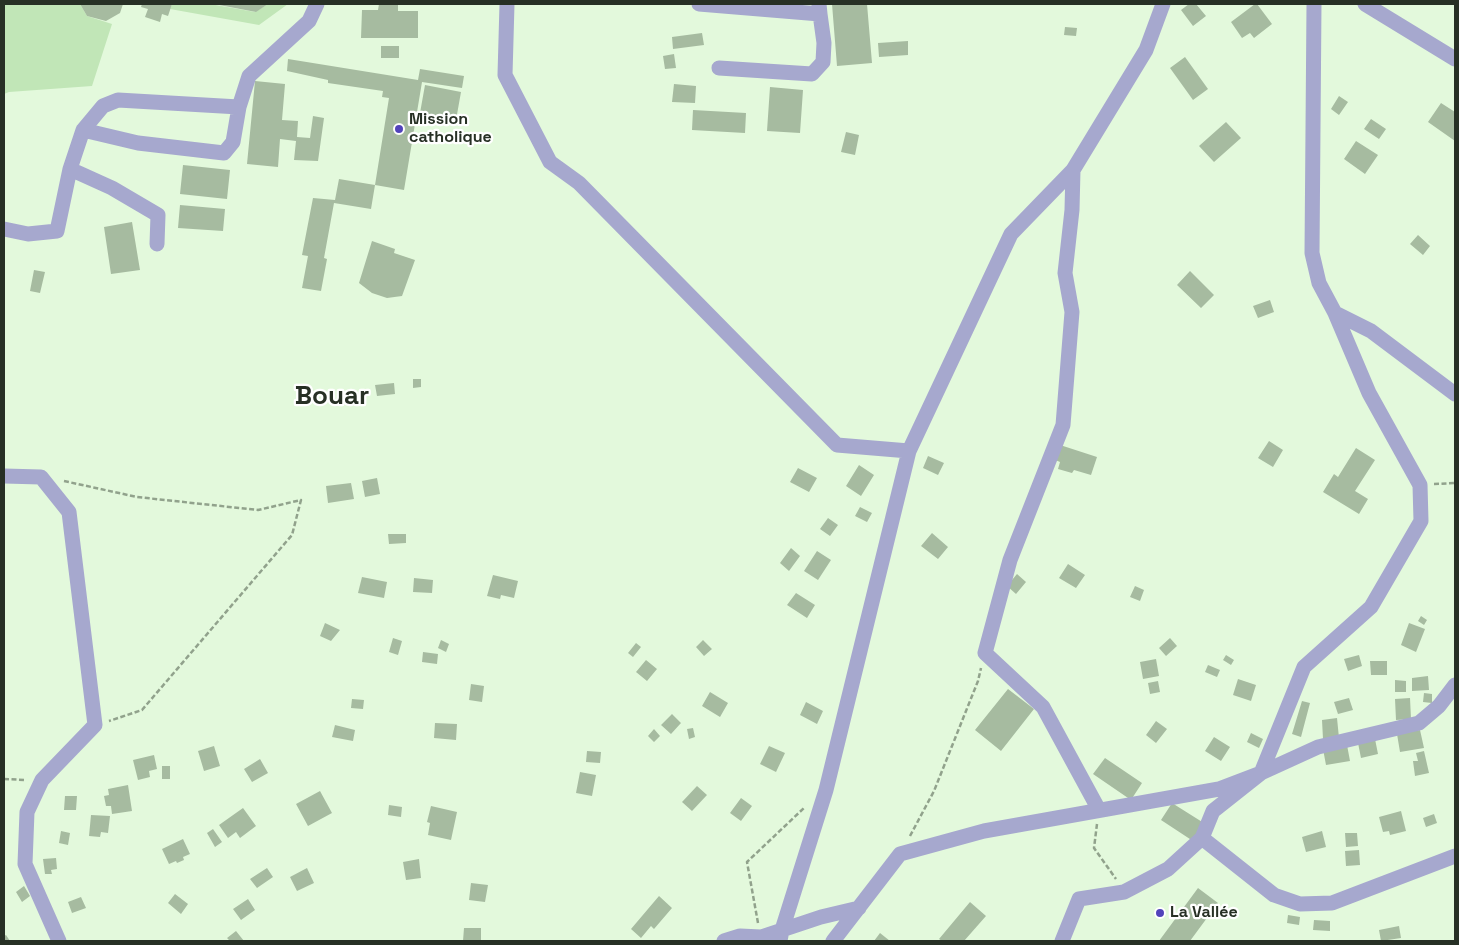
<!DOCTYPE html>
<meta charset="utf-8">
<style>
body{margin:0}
#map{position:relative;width:1459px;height:945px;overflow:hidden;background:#e3f9dc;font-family:"Space Grotesk",sans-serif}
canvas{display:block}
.frame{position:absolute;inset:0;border:5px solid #273025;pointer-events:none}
</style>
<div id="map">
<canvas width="1459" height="945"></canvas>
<div class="frame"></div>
</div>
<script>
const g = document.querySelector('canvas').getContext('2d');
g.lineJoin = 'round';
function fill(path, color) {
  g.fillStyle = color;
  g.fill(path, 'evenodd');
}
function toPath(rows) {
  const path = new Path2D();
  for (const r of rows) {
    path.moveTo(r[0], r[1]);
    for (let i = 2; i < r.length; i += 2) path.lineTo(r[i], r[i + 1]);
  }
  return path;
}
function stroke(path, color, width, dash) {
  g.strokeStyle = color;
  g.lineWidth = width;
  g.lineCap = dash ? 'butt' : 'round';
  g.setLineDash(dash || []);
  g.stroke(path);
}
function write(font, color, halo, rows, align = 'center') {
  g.font = font + ' "Space Grotesk",sans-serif';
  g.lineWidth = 4.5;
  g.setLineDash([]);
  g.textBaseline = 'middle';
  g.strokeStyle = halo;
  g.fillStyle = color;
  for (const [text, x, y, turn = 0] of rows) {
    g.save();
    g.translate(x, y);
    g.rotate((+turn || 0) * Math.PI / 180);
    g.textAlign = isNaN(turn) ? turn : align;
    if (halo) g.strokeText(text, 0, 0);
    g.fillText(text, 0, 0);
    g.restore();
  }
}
fill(toPath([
 [4,4,80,4,87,16,112,24,92,86,9,92,4,94],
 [172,4,210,4,255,12,268,4,288,4,259,25,170,9]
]), '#c1e6b7');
fill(toPath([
 [80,4,123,4,120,13,106,21,87,16],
 [142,4,172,4,168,16,162,14,160,22,145,17,148,9,141,7],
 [214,4,268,4,256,12],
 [379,4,398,4,398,11,418,11,418,38,361,38,362,10,378,10],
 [832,4,867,4,872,63,837,66],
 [1189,4,1196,4,1206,16,1193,26,1181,10],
 [1255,4,1257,4,1272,24,1254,38,1250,33,1242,38,1231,22],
 [1065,27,1077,28,1076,36,1064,35],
 [702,33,704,45,673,49,672,37],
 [908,41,908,55,879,57,878,43],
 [381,46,399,46,399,58,381,58],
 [674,54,676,68,665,69,663,56],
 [1185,57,1208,89,1193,100,1170,68],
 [288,59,418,80,420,69,464,76,462,88,422,82,404,190,375,185,371,209,334,203,324,258,327,259,321,291,302,288,308,256,302,255,313,198,335,200,339,179,375,185,389,98,382,97,383,91,328,83,328,80,287,71],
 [255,81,285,84,282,120,298,121,297,137,310,138,313,116,324,118,318,161,294,160,296,141,280,139,278,167,247,164],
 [674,84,696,86,695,103,672,102],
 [425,85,461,92,456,120,420,113],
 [770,87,803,90,800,133,767,131],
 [1339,96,1348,102,1339,115,1331,109],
 [1441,103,1455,112,1455,141,1428,122],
 [693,110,746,113,745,133,692,130],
 [1371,119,1386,129,1379,139,1364,129],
 [1226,122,1241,138,1214,162,1199,146],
 [846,132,859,135,855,155,841,152],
 [1356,141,1378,155,1365,174,1344,159],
 [183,165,230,170,227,199,180,194],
 [180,205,225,209,223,231,178,228],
 [132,222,140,270,111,274,104,227],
 [1418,235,1430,246,1423,255,1410,244],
 [372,241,395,249,394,253,415,260,402,296,387,298,372,293,359,283],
 [34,270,45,272,40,293,30,291],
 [1190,271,1214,295,1201,308,1177,285],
 [1270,300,1274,312,1258,318,1253,306],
 [413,379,421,379,421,387,413,388],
 [394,383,395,394,377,396,375,385],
 [1269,441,1283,450,1273,467,1258,458],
 [1057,444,1097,457,1091,475,1074,470,1072,473,1058,469,1060,462,1053,459],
 [1356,448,1375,460,1355,491,1368,499,1359,514,1323,492,1334,474,1338,477],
 [928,456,944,463,938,475,923,468],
 [859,465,874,475,861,496,846,486],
 [798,468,817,478,809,492,790,482],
 [377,478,380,494,365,497,362,481],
 [351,483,354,499,328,503,326,486],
 [860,507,872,513,867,522,855,516],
 [828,518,838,525,830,536,820,529],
 [932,533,948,547,938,559,921,546],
 [388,534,406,534,406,543,389,544],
 [791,548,800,556,789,571,780,563],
 [817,551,831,560,818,580,804,571],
 [1068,564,1085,575,1076,588,1059,578],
 [1017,574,1026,582,1016,594,1007,586],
 [493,575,518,581,514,598,501,595,500,599,487,596],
 [362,577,387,582,384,598,358,593],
 [414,578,433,580,432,593,413,592],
 [1135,586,1144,590,1140,601,1130,597],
 [796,593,815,605,807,618,787,605],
 [1421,616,1427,620,1424,625,1418,621],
 [325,623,340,630,331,641,320,636],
 [1409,623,1425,629,1416,652,1401,645],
 [393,638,402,641,398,655,389,652],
 [1170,638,1177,646,1166,656,1159,648],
 [441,640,449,644,446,652,438,648],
 [703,640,712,649,704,656,696,647],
 [636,643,641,647,633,657,628,653],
 [423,652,438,654,437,664,422,662],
 [1226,655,1234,660,1231,665,1223,660],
 [1359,655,1362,666,1348,671,1344,659],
 [1156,659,1159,676,1143,679,1140,662],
 [646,660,657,669,647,681,636,672],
 [1370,661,1387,661,1387,675,1371,675],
 [1208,665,1220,670,1217,677,1205,672],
 [1428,676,1429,690,1412,691,1412,678],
 [1238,679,1256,685,1251,701,1233,695],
 [1395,680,1406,681,1406,692,1395,692],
 [1158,681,1160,692,1150,694,1148,683],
 [471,684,484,686,482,702,469,700],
 [1008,689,1034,709,1001,751,975,730],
 [710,692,728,703,720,717,702,706],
 [1424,693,1432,694,1432,703,1423,702],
 [1349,698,1353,710,1338,714,1334,702],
 [1410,698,1411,719,1396,720,1395,699],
 [352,699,364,700,363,709,351,708],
 [1302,701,1310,703,1301,737,1292,734],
 [806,702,823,711,817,724,800,715],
 [672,714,681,723,671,734,661,725],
 [1337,718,1339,738,1323,739,1322,720],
 [1156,721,1167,729,1156,743,1146,735],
 [435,723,457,724,456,740,434,738],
 [335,725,355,730,353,741,332,737],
 [693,728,695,737,689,739,687,729],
 [654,729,660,736,654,742,648,736],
 [1420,730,1424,748,1400,752,1397,734],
 [1251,733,1263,739,1259,748,1247,742],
 [1214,737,1230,747,1221,761,1205,751],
 [1375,739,1378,754,1361,758,1358,743],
 [1347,745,1350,761,1326,765,1323,749],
 [214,746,220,766,204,771,198,751],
 [769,746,785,753,776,772,760,764],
 [587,751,601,752,600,763,586,762],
 [1424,751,1429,773,1415,776,1413,761,1418,761,1416,753],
 [154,755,157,769,149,771,150,777,138,780,133,760],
 [1105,758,1142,783,1131,800,1093,774],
 [260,759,268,773,252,782,244,769],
 [162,766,170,766,170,779,162,779],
 [580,772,596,775,592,796,576,793],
 [128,785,132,811,112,814,111,806,106,806,104,796,109,795,108,789],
 [697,786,707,795,692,811,682,802],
 [320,791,332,813,308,826,296,804],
 [65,796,77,796,76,810,64,810],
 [741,798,752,806,741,821,730,813],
 [1172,803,1207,825,1196,843,1161,820],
 [389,805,402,807,401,817,388,815],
 [431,806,457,812,451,840,428,835,430,823,427,822],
 [243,808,256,826,240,838,236,832,228,838,219,825],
 [1401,811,1406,831,1390,835,1389,831,1383,832,1379,817],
 [1434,814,1437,823,1426,827,1423,818],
 [91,815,110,816,108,833,101,832,100,837,89,836],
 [213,829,222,842,215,847,207,833],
 [61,831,70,833,68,845,59,843],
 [1322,831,1326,847,1306,852,1302,837],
 [1345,833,1357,833,1358,846,1346,847],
 [183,839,190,854,183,857,184,860,177,863,176,861,169,864,162,849],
 [1359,850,1360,865,1346,866,1345,851],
 [56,858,57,869,51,870,52,874,45,874,43,859],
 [419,859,421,878,406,880,403,862],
 [267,868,273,877,257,888,250,879],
 [307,868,314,883,297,891,290,877],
 [471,883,488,885,485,902,469,900],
 [24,886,30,896,22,902,16,892],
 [1198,888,1218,903,1190,941,1159,941],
 [175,894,188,904,181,914,168,903],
 [659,896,672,908,654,929,651,926,641,938,631,929],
 [81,897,86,908,72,913,68,902],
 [248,899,255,910,241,920,233,909],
 [970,902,986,916,964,941,942,941,939,939],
 [1288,915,1300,917,1299,925,1287,923],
 [1314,920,1330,921,1330,931,1313,930],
 [1399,926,1401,938,1381,941,1379,930],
 [464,928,481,928,481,941,463,941],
 [236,931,244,941,230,941,227,938],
 [880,933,890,941,874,941],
 [6,935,10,941,4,941,4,936]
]), '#a6bba0');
stroke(toPath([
 [64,481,137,497,258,510,301,500,292,535,142,710,109,721],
 [1434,484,1455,483],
 [4,779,26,780],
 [1097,824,1094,848,1116,879],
 [910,836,934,791,978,681,981,668],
 [758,923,747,862,805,807]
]), '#91a28c', 2.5, [5, 2.5]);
stroke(toPath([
 [507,4,505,75,550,162,579,183,837,445,909,451],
 [699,4,820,14,819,4],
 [1365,4,1455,59],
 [719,68,812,74,823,62,824,43,820,14],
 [83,130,138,143,224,153,233,142,239,107],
 [70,169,112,188,158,215,157,244],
 [1073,170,1072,210,1065,273,1072,312,1063,425,1010,560,985,653,1043,707,1099,810],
 [4,229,28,234,57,231,70,169,83,130,103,106,118,100,239,107,249,76,309,21,317,4],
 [1335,313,1371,331,1455,394],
 [4,476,41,477,69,512,95,725,42,780,27,812,25,864,59,941],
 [1455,685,1439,706,1419,723,1318,747,1261,773,1213,811,1202,838,1274,895,1300,904,1332,903,1455,856],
 [724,941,740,936,761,937,821,917,859,908],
 [780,941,782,930,826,790,909,451,1011,234,1073,170,1146,50,1163,4],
 [833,941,900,854,984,831,1219,789,1261,773,1304,667,1371,607,1421,521,1420,485,1369,393,1335,313,1319,283,1312,253,1314,4],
 [1062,941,1079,899,1124,892,1168,869,1202,838]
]), '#a6a8ce', 15);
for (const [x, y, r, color] of [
 [399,129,5,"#5243bb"],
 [1160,913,5,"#5243bb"]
]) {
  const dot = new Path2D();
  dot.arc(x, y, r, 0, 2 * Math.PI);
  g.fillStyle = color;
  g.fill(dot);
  stroke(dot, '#fff', 2);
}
write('bold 16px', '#273025', '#fff', [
 ["Mission",409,120],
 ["catholique",409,138],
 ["La Vallée",1170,913]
], 'left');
write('bold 26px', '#273025', '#fff', [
 ["Bouar",332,397]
]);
</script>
